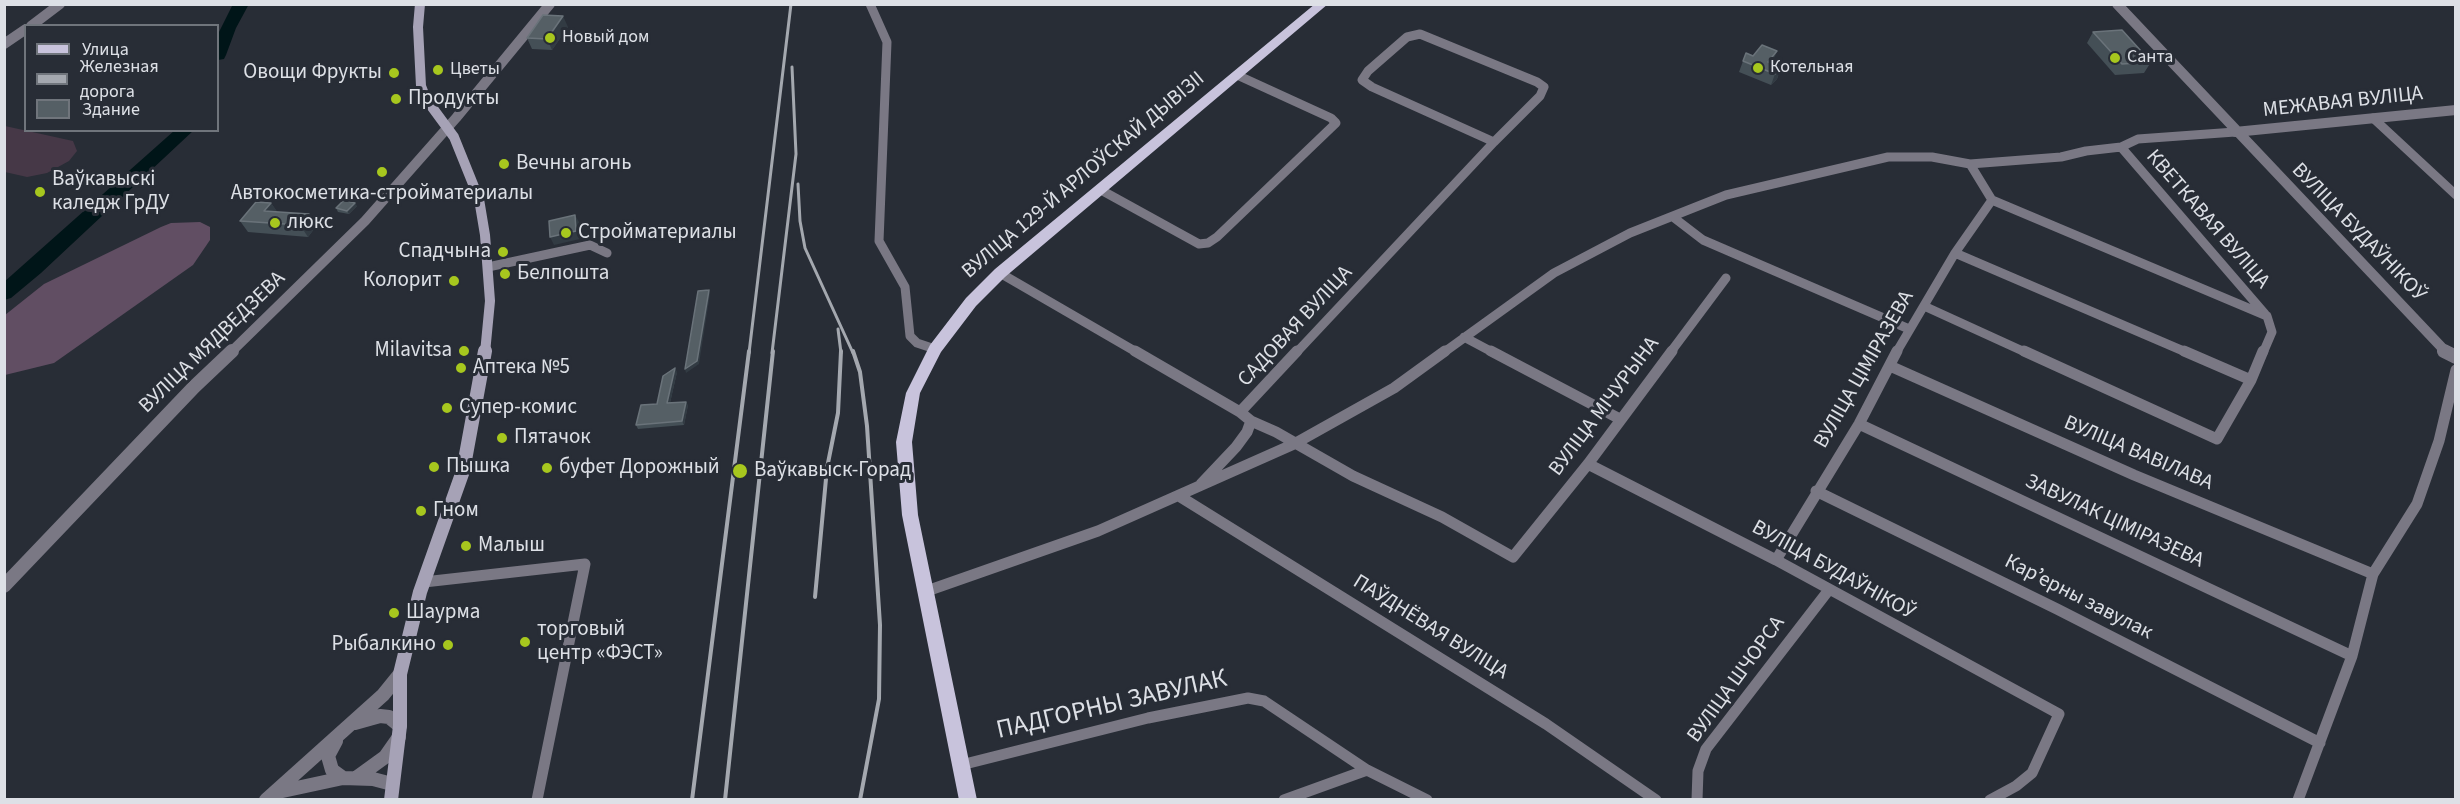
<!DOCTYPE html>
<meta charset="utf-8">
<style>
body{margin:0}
#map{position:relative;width:2460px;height:804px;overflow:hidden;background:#282d36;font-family:"Source Sans 3",sans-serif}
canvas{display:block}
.frame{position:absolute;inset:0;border:6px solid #dde0e6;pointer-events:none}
.legend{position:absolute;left:24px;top:24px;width:195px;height:108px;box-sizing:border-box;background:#282d36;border:2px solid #70757c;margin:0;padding:8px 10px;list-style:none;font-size:18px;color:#dde0e6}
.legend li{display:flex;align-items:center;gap:12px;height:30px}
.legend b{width:30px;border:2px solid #70757c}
</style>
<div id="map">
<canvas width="2460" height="804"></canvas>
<div class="frame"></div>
<ul class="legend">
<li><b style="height:8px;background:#c8c3dc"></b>Улица</li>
<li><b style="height:8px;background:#a4a8af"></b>Железная дорога</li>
<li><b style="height:16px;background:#555f65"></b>Здание</li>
</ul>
</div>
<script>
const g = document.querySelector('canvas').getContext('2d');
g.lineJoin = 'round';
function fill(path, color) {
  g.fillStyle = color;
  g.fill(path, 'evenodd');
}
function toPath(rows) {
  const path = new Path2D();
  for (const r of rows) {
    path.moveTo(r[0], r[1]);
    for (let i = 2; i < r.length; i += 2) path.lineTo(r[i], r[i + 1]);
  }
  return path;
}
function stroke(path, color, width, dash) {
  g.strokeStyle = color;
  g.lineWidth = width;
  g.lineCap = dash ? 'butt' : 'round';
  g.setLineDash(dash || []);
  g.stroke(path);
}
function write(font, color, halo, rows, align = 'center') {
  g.font = font + ' "Source Sans 3",sans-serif';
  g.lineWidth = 6;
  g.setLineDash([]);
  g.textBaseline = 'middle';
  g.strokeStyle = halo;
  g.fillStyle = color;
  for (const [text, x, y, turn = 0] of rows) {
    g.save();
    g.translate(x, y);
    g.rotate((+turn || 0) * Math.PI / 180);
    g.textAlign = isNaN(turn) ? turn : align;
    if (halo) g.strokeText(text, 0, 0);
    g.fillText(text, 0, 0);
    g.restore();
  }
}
fill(toPath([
 [5,126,73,141,77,151,69,161,47,173,27,177,5,172]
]), '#463847');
fill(toPath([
 [200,222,210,227,210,240,193,265,54,363,5,375,5,315,44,284,161,227,171,223]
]), '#614e63');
fill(toPath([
 [233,4,249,4,236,28,226,55,224,59,218,60,218,34,233,4],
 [175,130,194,130,41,273,11,298,4,300,4,282,175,130]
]), '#001518');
stroke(toPath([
 [870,4,887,42,879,241,905,287,910,336,917,343,935,349],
 [1420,34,1537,82,1544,87,1540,96,1494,142,1372,87,1362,80,1368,71,1407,37,1420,34],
 [2373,118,2456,195],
 [2121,147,2265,314],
 [1970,164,1992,200,2267,316,2272,332,2263,353],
 [1101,190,1199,244,1208,243,1217,237,1336,123,1331,118,1237,75],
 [1673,217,1703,240,1909,329],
 [1955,253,2188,353],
 [488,267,590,245,607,253],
 [1000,273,1138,353],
 [1924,306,2027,353],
 [1464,337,1494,353],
 [1296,353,1494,142],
 [1443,353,1554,273,1630,233,1726,195,1888,157,1932,157,1970,164,2061,157,2086,151,2121,147,2138,139,2235,132],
 [1670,353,1726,278],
 [1896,353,1955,253,1992,200]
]), '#7a7884', 9);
stroke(toPath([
 [1135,351,1240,412,1297,351],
 [1491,351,1620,419],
 [2024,351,2217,439,2251,380,2263,351],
 [2184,351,2251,380],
 [1890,366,2134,475,2373,574],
 [1240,412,1251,421,1276,432,1353,476,1442,517,1513,557,1588,464,1672,351],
 [1859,424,2352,656],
 [1588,464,1776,560,2059,714,2032,773,2016,786,1990,800],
 [1201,484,1236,447,1247,432,1251,421],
 [1816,491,2057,609,2320,743],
 [1179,496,1546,724,1656,800],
 [1776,560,1859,424,1897,351],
 [424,582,585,564,537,800],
 [924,592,1098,531,1294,444,1394,388,1445,351],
 [961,765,1148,718,1248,698,1264,701,1367,770,1427,800],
 [1284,800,1367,770],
 [1697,800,1698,771,1706,749,1828,591],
 [2298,800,2352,656,2373,574,2417,504,2439,441,2456,370]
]), '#7a7884', 11);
stroke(toPath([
 [2117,4,2447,353],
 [31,26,60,4],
 [4,44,26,29],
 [2235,132,2456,110],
 [230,353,365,221,456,118,550,4]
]), '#7a7884', 10);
stroke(toPath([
 [2444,351,2456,357],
 [4,586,194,387,232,351],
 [355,723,380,716,389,717,400,726],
 [336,741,328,756,332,770,343,778],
 [356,778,385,757,399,737],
 [278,792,343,778,373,779,392,784],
 [266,800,383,695,400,674]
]), '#7a7884', 14);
stroke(toPath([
 [420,4,418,27,421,86,426,99,454,137,479,199,485,235,490,301,485,353]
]), '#a6a2b6', 10);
stroke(toPath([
 [391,800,400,726,400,674,420,592,463,471,485,351]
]), '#a6a2b6', 14);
fill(toPath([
 [1315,4,1328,4,1005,277,976,306,941,352,920,393,912,442,918,515,977,800,959,800,902,515,896,442,906,393,930,345,966,298,995,269,1315,4]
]), '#c8c3dc');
stroke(toPath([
 [798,184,800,221,805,248,853,353],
 [838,329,841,353],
 [749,353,791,4],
 [772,353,796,154,792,67]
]), '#a4a8af', 3);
stroke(toPath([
 [853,351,860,372,867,426,880,625,879,699,860,800],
 [815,597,827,468,838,413,841,351],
 [692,800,749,351],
 [725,800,773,351]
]), '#a4a8af', 4);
fill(toPath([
 [568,27,552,50,532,49,527,38],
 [2093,32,2151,62,2144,73,2115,75,2087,43],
 [1746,53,1773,62,1772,64,1781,67,1777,79,1771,85,1739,72],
 [271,203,277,212,317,225,308,237,248,232,240,221],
 [357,206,349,214,338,212,336,208],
 [677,372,670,403,688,405,684,425,638,429,636,425,657,404]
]), '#444f56');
fill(toPath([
 [563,16,568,27,552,50,547,39],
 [1777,51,1773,62,1766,70,1768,62],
 [1781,67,1777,79,1771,85,1775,74],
 [271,203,279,214,264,211],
 [355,203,357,206,349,214,347,211],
 [309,214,317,225,308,237,300,225],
 [575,215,579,222,580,239,554,245,550,237],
 [709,290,710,294,699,364,686,373,685,369],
 [675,368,677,372,669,407,667,403],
 [686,402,688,405,684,425,682,421]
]), '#323b43');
const building = toPath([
 [543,15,563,16,547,39,527,38,543,15],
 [2122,30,2151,62,2122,64,2093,32,2122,30],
 [1762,45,1777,51,1768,62,1781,67,1775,74,1743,61,1746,53,1753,56,1762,45],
 [344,200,355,203,347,211,336,208,344,200],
 [256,202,271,203,264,211,309,214,300,225,240,221,256,202],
 [575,215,576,231,550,237,549,221,575,215],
 [709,290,697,361,685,369,698,291,709,290],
 [675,368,667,403,686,402,682,421,636,425,641,405,657,404,663,376,675,368]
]);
fill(building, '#555f65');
stroke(building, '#6a737a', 1.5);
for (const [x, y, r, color] of [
 [550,38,6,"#a7c71e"],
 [2115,58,6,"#a7c71e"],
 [1758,68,6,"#a7c71e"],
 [438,70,6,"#a7c71e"],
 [394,73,6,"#a7c71e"],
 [396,99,6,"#a7c71e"],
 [504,164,6,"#a7c71e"],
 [382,172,6,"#a7c71e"],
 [40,192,6,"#a7c71e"],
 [275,223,6,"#a7c71e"],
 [566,233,6,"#a7c71e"],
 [503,252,6,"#a7c71e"],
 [505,274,6,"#a7c71e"],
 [454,281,6,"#a7c71e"],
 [464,351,6,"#a7c71e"],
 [461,368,6,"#a7c71e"],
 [447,408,6,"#a7c71e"],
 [502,438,6,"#a7c71e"],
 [434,467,6,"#a7c71e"],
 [547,468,6,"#a7c71e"],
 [740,471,8,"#a7c71e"],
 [421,511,6,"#a7c71e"],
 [466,546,6,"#a7c71e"],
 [394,613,6,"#a7c71e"],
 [525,642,6,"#a7c71e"],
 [448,645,6,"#a7c71e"]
]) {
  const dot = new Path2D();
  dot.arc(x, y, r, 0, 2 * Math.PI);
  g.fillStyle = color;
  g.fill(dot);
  stroke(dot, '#282d36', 2);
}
write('18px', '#dde0e6', '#282d36', [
 ["Новый дом",562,38],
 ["Санта",2127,58],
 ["Котельная",1770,68],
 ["Цветы",450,70]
], 'left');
write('21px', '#dde0e6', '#282d36', [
 ["Овощи Фрукты",382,73,"right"],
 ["Продукты",408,99],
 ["Вечны агонь",516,164],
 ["Ваўкавыскі",52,180],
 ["каледж ГрДУ",52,204],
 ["Автокосметика-стройматериалы",382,194,"center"],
 ["люкс",287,223],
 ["Стройматериалы",578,233],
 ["Спадчына",491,252,"right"],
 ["Белпошта",517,274],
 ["Колорит",442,281,"right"],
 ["Milavitsa",452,351,"right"],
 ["Аптека №5",473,368],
 ["Супер-комис",459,408],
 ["Пятачок",514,438],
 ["Пышка",446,467],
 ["буфет Дорожный",559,468],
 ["Ваўкавыск-Горад",754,471],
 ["Гном",433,511],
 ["Малыш",478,546],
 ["Шаурма",406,613],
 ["торговый",537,630],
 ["центр «ФЭСТ»",537,654],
 ["Рыбалкино",436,645,"right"]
], 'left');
write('21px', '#dde0e6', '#282d36', [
 ["МЕЖАВАЯ ВУЛІЦА",2343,103,-6],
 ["ВУЛІЦА 129-Й АРЛОЎСКАЙ ДЫВІЗІІ",1084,176,-40],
 ["КВЕТКАВАЯ ВУЛІЦА",2207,220,49],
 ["ВУЛІЦА БУДАЎНІКОЎ",2358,233,46],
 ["САДОВАЯ ВУЛІЦА",1296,327,-47],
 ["ВУЛІЦА МЯДВЕДЗЕВА",213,343,-44],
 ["ВУЛІЦА ЦІМІРАЗЕВА",1865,370,-60],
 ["ВУЛІЦА МІЧУРЫНА",1605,407,-53],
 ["ВУЛІЦА ВАВІЛАВА",2138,454,23],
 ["ЗАВУЛАК ЦІМІРАЗЕВА",2114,522,25],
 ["ВУЛІЦА БУДАЎНІКОЎ",1833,571,29],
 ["Карʼерны завулак",2078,598,27],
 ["ПАЎДНЁВАЯ ВУЛІЦА",1430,628,32],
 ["ВУЛІЦА ШЧОРСА",1737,680,-54]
]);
write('26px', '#dde0e6', '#282d36', [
 ["ПАДГОРНЫ ЗАВУЛАК",1112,706,-13]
]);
</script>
